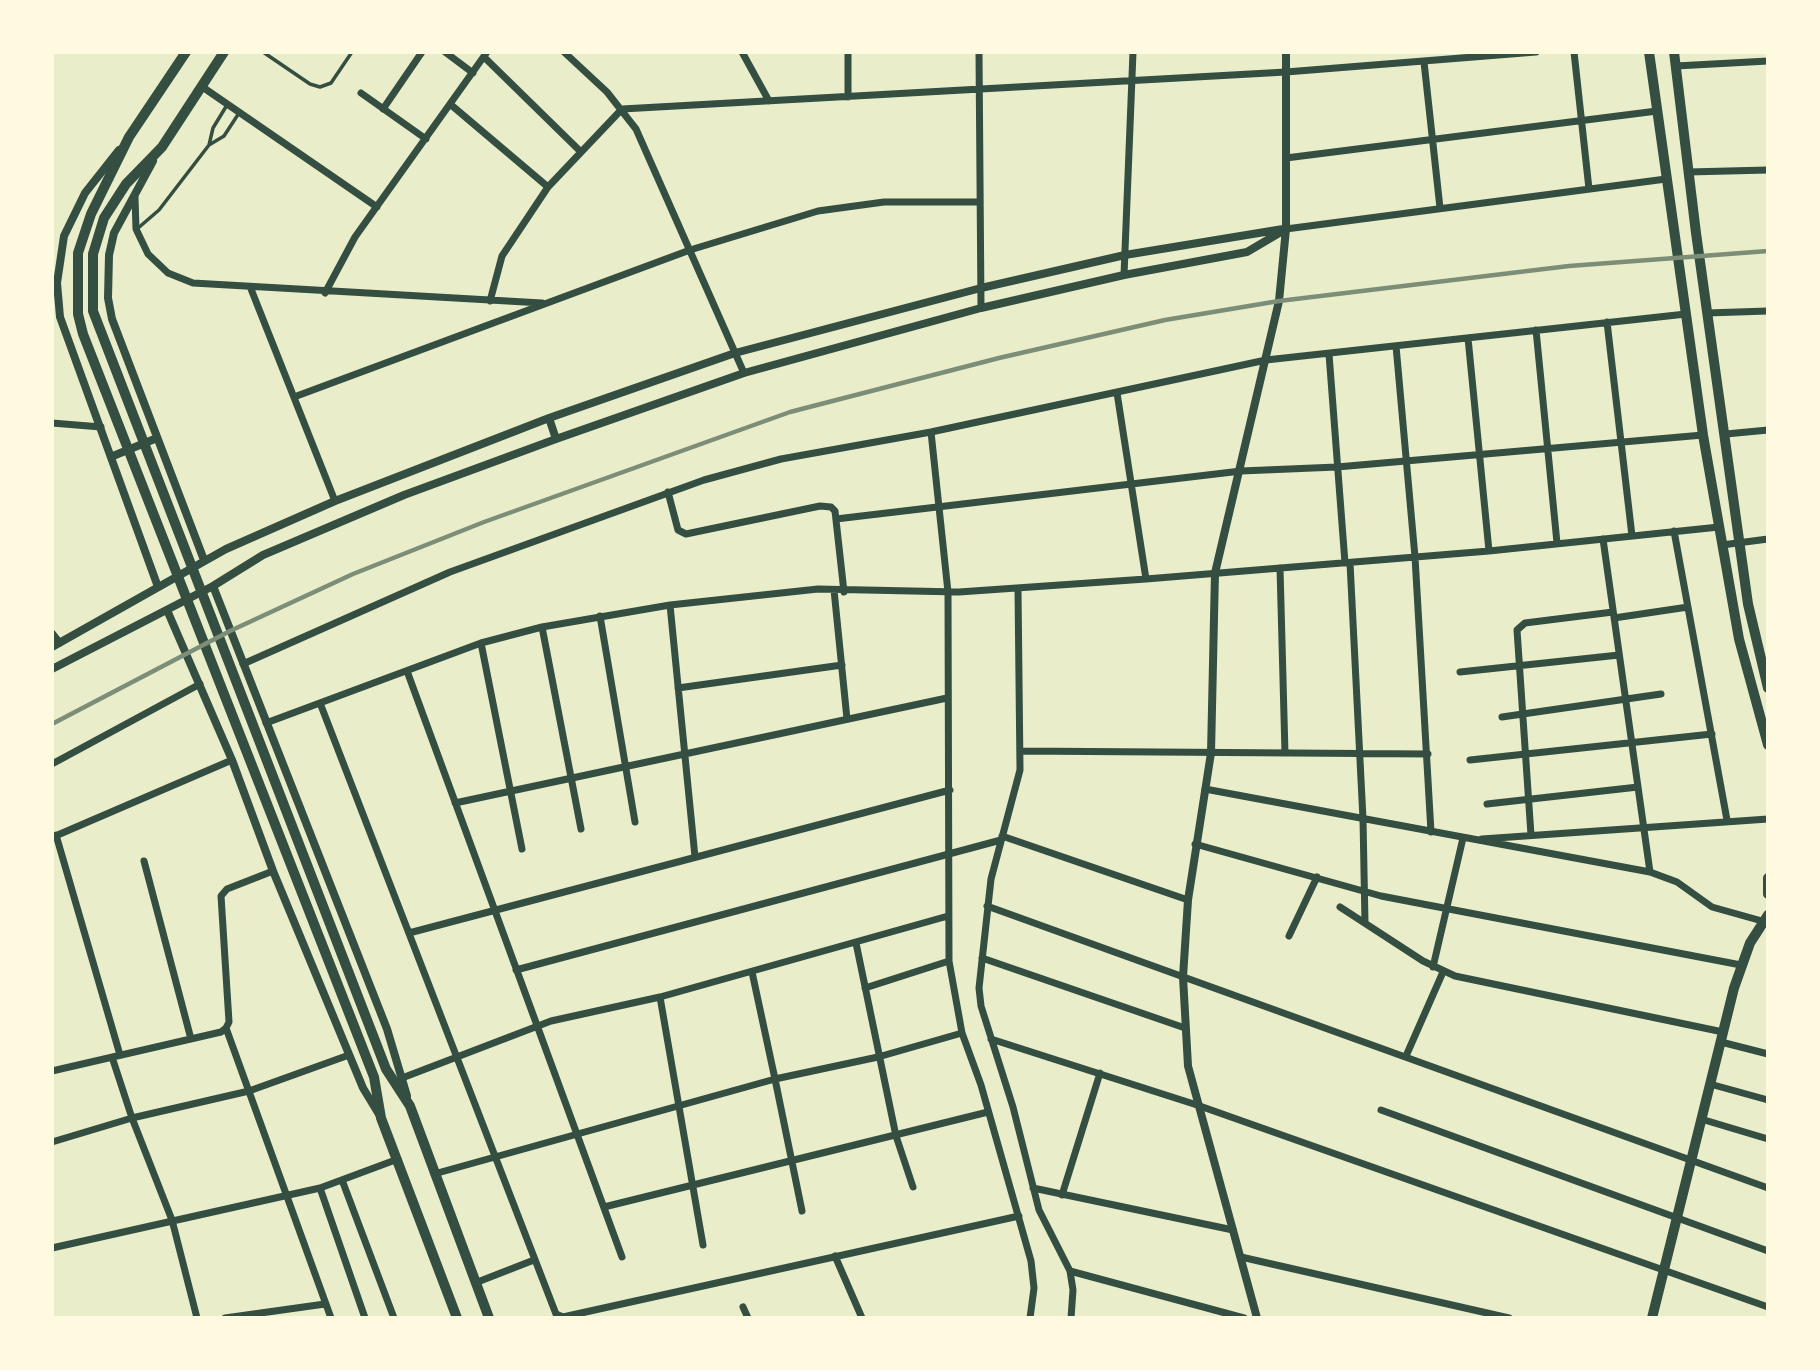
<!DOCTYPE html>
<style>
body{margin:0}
#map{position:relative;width:1820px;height:1370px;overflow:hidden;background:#e9edc9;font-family:"Public Sans",sans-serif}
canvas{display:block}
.frame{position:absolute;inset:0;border:54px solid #fefae0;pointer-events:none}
</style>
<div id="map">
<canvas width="1820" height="1370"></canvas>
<div class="frame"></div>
</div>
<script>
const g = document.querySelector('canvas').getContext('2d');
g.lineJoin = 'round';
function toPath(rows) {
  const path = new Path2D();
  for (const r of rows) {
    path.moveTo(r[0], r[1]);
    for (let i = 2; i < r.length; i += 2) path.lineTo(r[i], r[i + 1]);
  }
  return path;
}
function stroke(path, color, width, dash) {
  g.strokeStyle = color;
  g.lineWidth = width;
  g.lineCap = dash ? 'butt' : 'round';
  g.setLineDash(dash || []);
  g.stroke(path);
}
stroke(toPath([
 [263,52,310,84,320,87,331,83,352,52],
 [209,145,224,136,239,113],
 [137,229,159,210,209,145,213,128,227,105]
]), '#344e41', 3.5);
stroke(toPath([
 [445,52,473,73],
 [564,52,607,92,636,129,744,373],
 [742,52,769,101],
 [979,52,981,308],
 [1574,52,1589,189],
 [484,57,580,151],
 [1424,62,1440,208],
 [1676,66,1768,61],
 [201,86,377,207],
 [361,93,426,139],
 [848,97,848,52],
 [450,104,548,187],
 [383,109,422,52],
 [1286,158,1657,111],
 [1688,172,1768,170],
 [135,197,136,229,148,254,168,273,193,283,542,303],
 [1286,229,1666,179],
 [1124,275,1133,52],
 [251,289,335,501],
 [325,293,355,237,487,52],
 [490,301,502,256,548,187,622,109,1286,72,1536,52],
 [1707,313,1768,311],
 [1607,322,1632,536],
 [1536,330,1557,543],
 [1468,338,1489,551],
 [1396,346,1415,557,1431,832],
 [1329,354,1345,563],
 [1117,393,1146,579],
 [294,397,690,250,818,211,884,202,980,202],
 [52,423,101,427],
 [931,432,948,592,949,961,962,1033,981,1085,1031,1261,1034,1288,1030,1318],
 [1726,434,1768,430],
 [668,492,678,530,686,534,820,506,831,507,835,511,844,592],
 [836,519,1241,471,1337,467,1703,435],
 [1674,531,1727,820],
 [1603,539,1650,872],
 [1722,545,1768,539],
 [1350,563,1363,819,1365,923],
 [1280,568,1285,753],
 [1018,589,1020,770,991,879,979,988,981,1006,1013,1107,1039,1210,1070,1271,1073,1290,1071,1318],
 [834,590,847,719],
 [670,605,695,857],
 [600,616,635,822],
 [1614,618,1688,607],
 [542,627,581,829],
 [52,633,60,643],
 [481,643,522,849],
 [243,664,450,572,704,480,781,459,931,432,1266,360,1686,314],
 [407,671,622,1257],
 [1460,672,1619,655],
 [678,688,842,665],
 [320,703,556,1314,563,1317,1019,1216],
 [1502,717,1661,694],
 [266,723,481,643,542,627,670,605,818,589,959,592,1146,579,1489,551,1719,527],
 [1021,751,1428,754],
 [1470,760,1712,734],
 [52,764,200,684],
 [1205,789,1650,872,1677,882,1712,907,1762,921],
 [455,803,947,698],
 [1487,804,1638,787],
 [56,835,120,1055],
 [1531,835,1517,630,1525,623,1613,612],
 [1002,836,1188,900],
 [53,837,232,760],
 [1482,839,1768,819],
 [1195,844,1381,896,1741,965],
 [144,861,191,1039],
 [987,906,1768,1188],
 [1340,907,1423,961,1455,976,1723,1032],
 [409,933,950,790],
 [1289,936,1317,877],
 [856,943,896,1136,913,1187],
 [982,958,1185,1028],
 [1433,967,1463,838],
 [516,970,1001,840],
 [865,988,949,961],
 [660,997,703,1245],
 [226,1028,331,1318],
 [991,1039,1197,1105,1768,1307],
 [1721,1042,1768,1054],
 [1406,1056,1443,972],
 [112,1057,132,1118,172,1220,197,1318],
 [52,1071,221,1032,226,1028,229,1022,221,896,227,889,273,871],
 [402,1078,551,1021,660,997,948,916],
 [1710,1084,1768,1100],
 [1381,1110,1768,1251],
 [1701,1119,1768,1139],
 [52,1142,132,1118,249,1091,349,1055],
 [434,1174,775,1079,752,972],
 [342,1180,394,1318],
 [320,1188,365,1318],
 [1033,1188,1233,1230],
 [1062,1195,1100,1073],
 [604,1207,988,1112],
 [802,1211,775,1079,878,1057,962,1033],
 [52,1248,320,1188,398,1159],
 [835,1256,862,1318],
 [1241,1257,1509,1318],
 [1070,1271,1244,1318],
 [475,1283,534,1260],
 [743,1307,748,1318],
 [225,1318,325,1304]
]), '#344e41', 7);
stroke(toPath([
 [119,150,85,193,64,236,57,283,60,317,158,587],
 [153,161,114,233,109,255,108,298,112,319,204,560],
 [549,418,556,439],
 [113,456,157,438],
 [213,586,387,1029,407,1096],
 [167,610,232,760,273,871,363,1088,380,1116],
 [52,647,226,549,335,501,549,418,735,353,981,288,1125,255,1283,229],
 [52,669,213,586,263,555,404,495,556,439,744,373,981,308,1124,275,1247,252,1286,229],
 [1257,1318,1188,1066,1183,977,1188,900,1211,753,1215,573,1279,301,1286,229,1286,52]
]), '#344e41', 8);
stroke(toPath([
 [1649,52,1703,435,1739,639,1768,745],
 [1674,52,1696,233,1748,604,1768,688],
 [1768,878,1768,894],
 [1652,1318,1734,988,1750,943,1768,915]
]), '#344e41', 10);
stroke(toPath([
 [186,52,129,137,91,214,78,253,78,314,83,334,374,1077,381,1118,457,1318],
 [224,52,162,147,126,184,104,218,93,254,93,311,386,1069,410,1106,489,1318]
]), '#344e41', 10);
stroke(toPath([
 [52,724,230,631,353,574,484,522,790,412,999,358,1165,320,1279,301,1569,266,1768,251]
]), '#7c8e77', 4.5);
</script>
